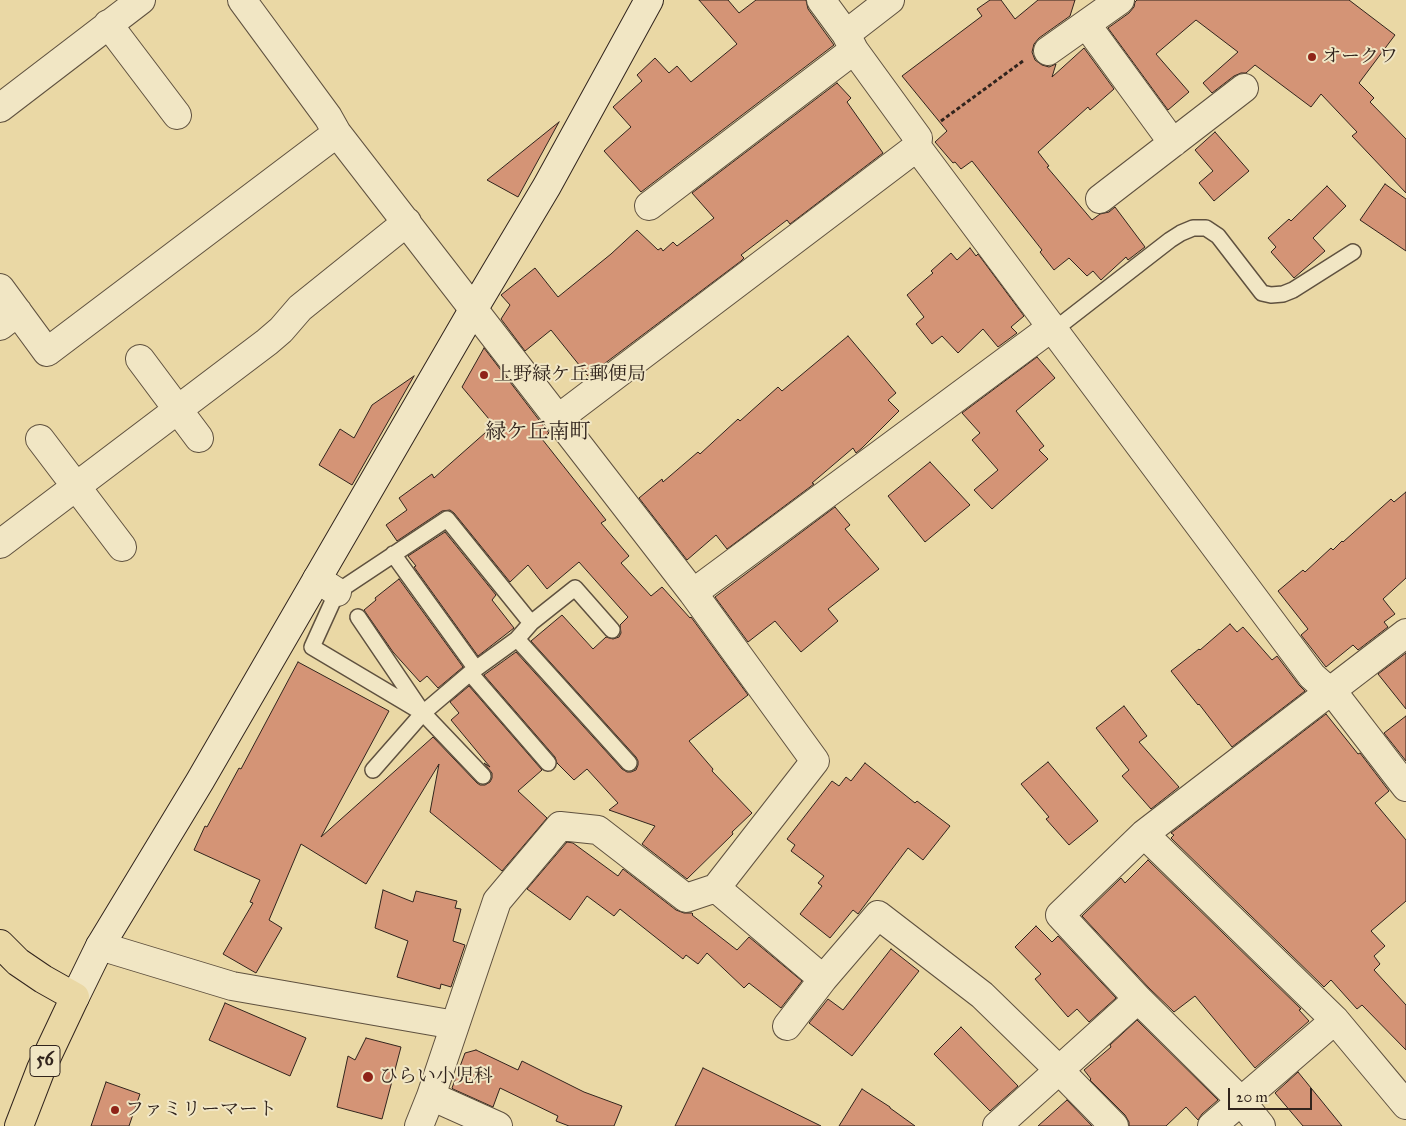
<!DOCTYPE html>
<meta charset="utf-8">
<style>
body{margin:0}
#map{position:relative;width:1406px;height:1126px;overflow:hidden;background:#ead8a5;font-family:"IM FELL Great Primer",serif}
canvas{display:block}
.scale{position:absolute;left:1228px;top:1088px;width:84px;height:22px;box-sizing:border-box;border:2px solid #31241d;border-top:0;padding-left:6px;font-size:15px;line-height:18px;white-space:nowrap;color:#31241d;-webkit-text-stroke:4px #f1e6c4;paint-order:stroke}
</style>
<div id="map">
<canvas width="1406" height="1126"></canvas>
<div class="scale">20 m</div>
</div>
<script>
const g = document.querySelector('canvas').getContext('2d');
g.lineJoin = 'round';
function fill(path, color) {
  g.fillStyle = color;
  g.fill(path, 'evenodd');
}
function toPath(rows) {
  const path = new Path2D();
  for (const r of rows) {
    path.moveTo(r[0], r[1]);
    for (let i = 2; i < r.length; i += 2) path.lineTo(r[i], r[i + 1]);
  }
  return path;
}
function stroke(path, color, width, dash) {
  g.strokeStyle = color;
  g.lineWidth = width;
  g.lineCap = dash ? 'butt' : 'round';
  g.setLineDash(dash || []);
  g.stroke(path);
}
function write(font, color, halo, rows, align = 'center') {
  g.font = font + ' "IM FELL Great Primer","Noto Serif JP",serif';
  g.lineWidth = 4;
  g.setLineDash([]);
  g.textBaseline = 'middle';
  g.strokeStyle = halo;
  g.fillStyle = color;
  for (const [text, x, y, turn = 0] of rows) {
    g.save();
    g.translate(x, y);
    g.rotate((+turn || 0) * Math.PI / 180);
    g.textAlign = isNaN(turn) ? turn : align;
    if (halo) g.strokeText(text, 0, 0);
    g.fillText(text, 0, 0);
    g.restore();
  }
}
const building = toPath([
 [699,0,728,0,739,13,756,0,806,0,808,9,834,45,641,192,604,151,631,127,613,107,642,81,637,75,655,58,669,73,677,66,691,82,737,44,699,0],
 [990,0,1001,0,1015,19,1038,0,1075,0,1070,16,1039,38,1034,44,1032,52,1035,60,1042,65,1049,67,1056,64,1052,77,1084,48,1114,89,1090,110,1088,107,1038,152,1049,166,1047,167,1092,220,1100,214,1109,212,1115,207,1145,247,1128,260,1126,257,1101,280,1093,271,1087,276,1069,258,1054,270,1040,252,1042,250,972,161,961,169,955,162,953,163,935,142,947,131,902,76,982,16,977,9,990,0],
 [1137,0,1349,0,1395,35,1359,83,1374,98,1370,102,1406,139,1406,193,1352,136,1357,132,1321,94,1311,107,1255,65,1246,73,1241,73,1234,76,1212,93,1203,83,1238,52,1196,20,1156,54,1189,92,1168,110,1108,28,1129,13,1134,7,1135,2,1137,0],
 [837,83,851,98,847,102,883,153,790,224,787,220,741,255,744,258,741,261,588,376,551,330,525,351,501,319,510,305,501,295,535,268,558,297,611,254,637,230,658,250,661,248,663,251,673,242,677,246,714,218,692,193,837,83],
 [559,122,518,197,487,180,559,122],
 [1215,132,1249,171,1214,201,1199,183,1213,171,1195,150,1215,132],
 [1385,184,1406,199,1406,251,1360,220,1385,184],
 [1327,186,1346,206,1313,238,1325,251,1294,278,1271,252,1276,247,1268,238,1289,219,1291,221,1327,186],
 [970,248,976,256,978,254,1024,316,1011,327,1017,333,998,347,983,329,958,353,942,336,932,344,916,324,924,317,907,295,933,273,931,271,951,253,957,260,970,248],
 [848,336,896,393,888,400,899,411,862,448,856,453,853,448,812,483,814,484,727,549,716,535,687,560,639,498,662,479,663,482,698,452,700,454,738,419,740,421,778,387,782,391,848,336],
 [484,348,549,433,542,439,606,520,601,523,629,556,621,563,651,596,662,587,690,618,691,617,748,695,689,741,713,769,712,771,752,813,732,832,733,834,687,879,642,844,655,826,609,810,618,803,587,769,574,780,557,763,555,757,484,675,516,652,622,769,627,772,631,772,636,770,638,765,638,761,636,757,531,641,562,615,593,649,606,637,613,639,619,637,621,633,620,625,628,617,579,562,547,589,528,565,510,582,454,513,450,510,442,511,397,541,386,525,407,510,399,498,432,474,434,478,494,425,462,387,484,348],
 [1037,357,1055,378,1016,411,1044,446,1039,450,1048,459,992,509,974,490,998,470,972,440,980,433,962,413,1037,357],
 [414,376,352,485,319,465,340,429,354,438,372,405,414,376],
 [930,462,970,505,925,542,888,496,930,462],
 [1406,492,1406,578,1383,599,1395,614,1384,622,1388,627,1358,650,1353,645,1326,667,1301,635,1308,629,1278,591,1303,570,1305,572,1331,548,1333,550,1342,541,1343,542,1391,499,1394,502,1406,492],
 [835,507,850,525,845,529,879,569,828,609,838,621,801,652,775,621,748,642,715,597,835,507],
 [445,532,496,595,492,600,514,628,478,656,414,567,416,566,408,556,445,532],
 [399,579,463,667,438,688,427,676,420,682,393,652,364,610,376,600,375,598,399,579],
 [1230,624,1237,632,1243,627,1272,660,1277,656,1299,685,1305,691,1232,747,1199,704,1198,705,1171,671,1199,649,1200,650,1230,624],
 [1406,653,1406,709,1378,674,1406,653],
 [298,662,389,711,321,837,433,737,477,783,480,785,485,785,490,782,492,778,492,773,484,763,490,767,451,720,459,713,450,702,469,686,542,770,518,791,547,818,502,871,430,812,439,764,366,884,301,844,269,920,282,928,256,973,223,954,253,903,250,902,260,880,194,850,205,826,207,827,239,768,241,769,298,662],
 [1124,706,1147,736,1139,742,1179,787,1151,809,1122,776,1129,770,1096,728,1124,706],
 [1326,714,1358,754,1360,753,1389,791,1375,803,1406,840,1406,901,1371,931,1385,946,1374,956,1380,964,1374,970,1406,1005,1406,1050,1362,1005,1357,1009,1331,980,1324,987,1171,838,1174,835,1171,833,1326,714],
 [1406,716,1406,761,1384,733,1406,716],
 [1048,762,1098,821,1069,845,1046,819,1049,817,1021,784,1048,762],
 [865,763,915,803,917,801,950,826,923,860,908,848,858,914,853,910,830,938,800,914,822,886,818,883,824,876,791,851,795,845,787,839,832,781,839,786,846,777,851,781,865,763],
 [567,842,573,843,618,876,623,869,676,910,684,913,692,913,693,914,692,915,737,950,749,937,802,981,781,1008,749,983,744,988,707,953,698,964,686,955,683,959,620,909,614,916,587,896,570,920,527,889,567,842],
 [1148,860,1301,1009,1299,1010,1309,1021,1255,1068,1195,996,1174,1012,1149,988,1082,916,1121,878,1125,883,1148,860],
 [383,890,413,902,416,891,457,901,455,908,461,909,453,941,465,945,451,987,441,984,440,989,397,977,408,941,375,928,383,890],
 [1036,926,1052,942,1058,936,1116,998,1089,1022,1077,1009,1068,1017,1035,979,1041,974,1015,947,1036,926],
 [891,949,919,971,852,1056,809,1023,828,999,843,1010,891,949],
 [225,1003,306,1038,290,1076,209,1040,225,1003],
 [1137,1020,1218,1100,1202,1114,1198,1120,1186,1107,1166,1126,1129,1126,1129,1122,1125,1115,1090,1080,1091,1079,1084,1070,1111,1047,1110,1045,1137,1020],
 [961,1027,1018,1086,990,1111,934,1054,961,1027],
 [366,1038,401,1047,382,1119,337,1107,348,1056,355,1060,366,1038],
 [476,1050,518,1070,522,1061,584,1092,622,1106,614,1126,569,1126,556,1121,558,1116,500,1088,493,1107,453,1089,452,1088,465,1053,476,1050],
 [703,1068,821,1126,675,1126,703,1068],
 [1298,1072,1342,1126,1303,1126,1275,1093,1298,1072],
 [106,1082,140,1094,129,1126,91,1126,106,1082],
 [862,1089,890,1107,890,1108,915,1126,839,1126,862,1089],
 [1067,1100,1092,1126,1038,1126,1067,1100]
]);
fill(building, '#d49476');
stroke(building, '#31241d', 1);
const lane = toPath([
 [1054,330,1170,240,1181,233,1193,228,1206,228,1218,236,1262,293,1271,295,1283,294,1293,290,1353,252],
 [393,554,476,669],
 [358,617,423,713,483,776],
 [517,639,629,763],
 [470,673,548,763],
 [423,713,312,647,337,592,447,519,531,623,575,588,612,630],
 [373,770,423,713,470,673,517,639,531,623]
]);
const street = toPath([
 [242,0,328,117,337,133,693,593,815,761,716,888,823,979],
 [821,0,846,34,854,50,918,138,917,147,1312,676,1339,700,1406,787],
 [108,24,177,115],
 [1086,24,1173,143],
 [846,34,890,0],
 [1048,51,1120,0],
 [0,108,141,0],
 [1100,199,1244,88],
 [649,206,854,50],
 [0,288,47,352,337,133],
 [0,326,18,312],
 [140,359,199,438],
 [559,418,917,147],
 [40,439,122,547],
 [0,544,267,342,281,330,300,308,407,222],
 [317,579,337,592],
 [693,593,1052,327],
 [1144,834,1335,1020,1406,1105],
 [100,946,232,986,455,1025],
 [1138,999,1241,1101,1261,1126],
 [787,1026,823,979,878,915,982,995,1059,1070,1114,1126],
 [419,1126,431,1096],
 [498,1126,431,1096,497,901,560,826,598,830,686,898,716,888],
 [997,1126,1138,999,1060,915,1144,834,1406,633],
 [1212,1126,1335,1020]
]);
const secondary = toPath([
 [75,997,100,946,200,781,473,310,547,186,649,0]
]);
const primary = toPath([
 [0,944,18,962,43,979,75,997,41,1069,19,1126]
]);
stroke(lane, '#5f513f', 18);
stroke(street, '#5f513f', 30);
stroke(secondary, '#31241d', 30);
stroke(primary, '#31241d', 30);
stroke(toPath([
 [941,121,1023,61]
]), '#31241d', 3, [4, 2.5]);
stroke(lane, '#f1e6c4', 15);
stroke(street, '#f1e6c4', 28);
stroke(secondary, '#f1e6c4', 28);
stroke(primary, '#ead8a5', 28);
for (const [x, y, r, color] of [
 [1312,57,5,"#8f2418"],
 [484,375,5,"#8f2418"],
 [368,1077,6,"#8f2418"],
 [115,1110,5,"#8f2418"]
]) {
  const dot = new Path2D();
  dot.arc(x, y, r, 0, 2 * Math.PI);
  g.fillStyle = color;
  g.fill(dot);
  stroke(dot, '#f1e6c4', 2);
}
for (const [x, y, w] of [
 [45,1061,30]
]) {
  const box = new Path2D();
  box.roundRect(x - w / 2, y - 15.5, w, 31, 4);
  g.fillStyle = '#f1e6c4';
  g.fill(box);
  stroke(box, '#31241d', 1);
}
write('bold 18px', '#31241d', null, [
 ["56",45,1061]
]);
write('19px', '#31241d', '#f1e6c4', [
 ["オークワ",1322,57],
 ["上野緑ケ丘郵便局",494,375],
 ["ひらい小児科",379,1077],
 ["ファミリーマート",125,1110]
], 'left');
write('21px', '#31241d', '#f1e6c4', [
 ["緑ケ丘南町",538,433]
]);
</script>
